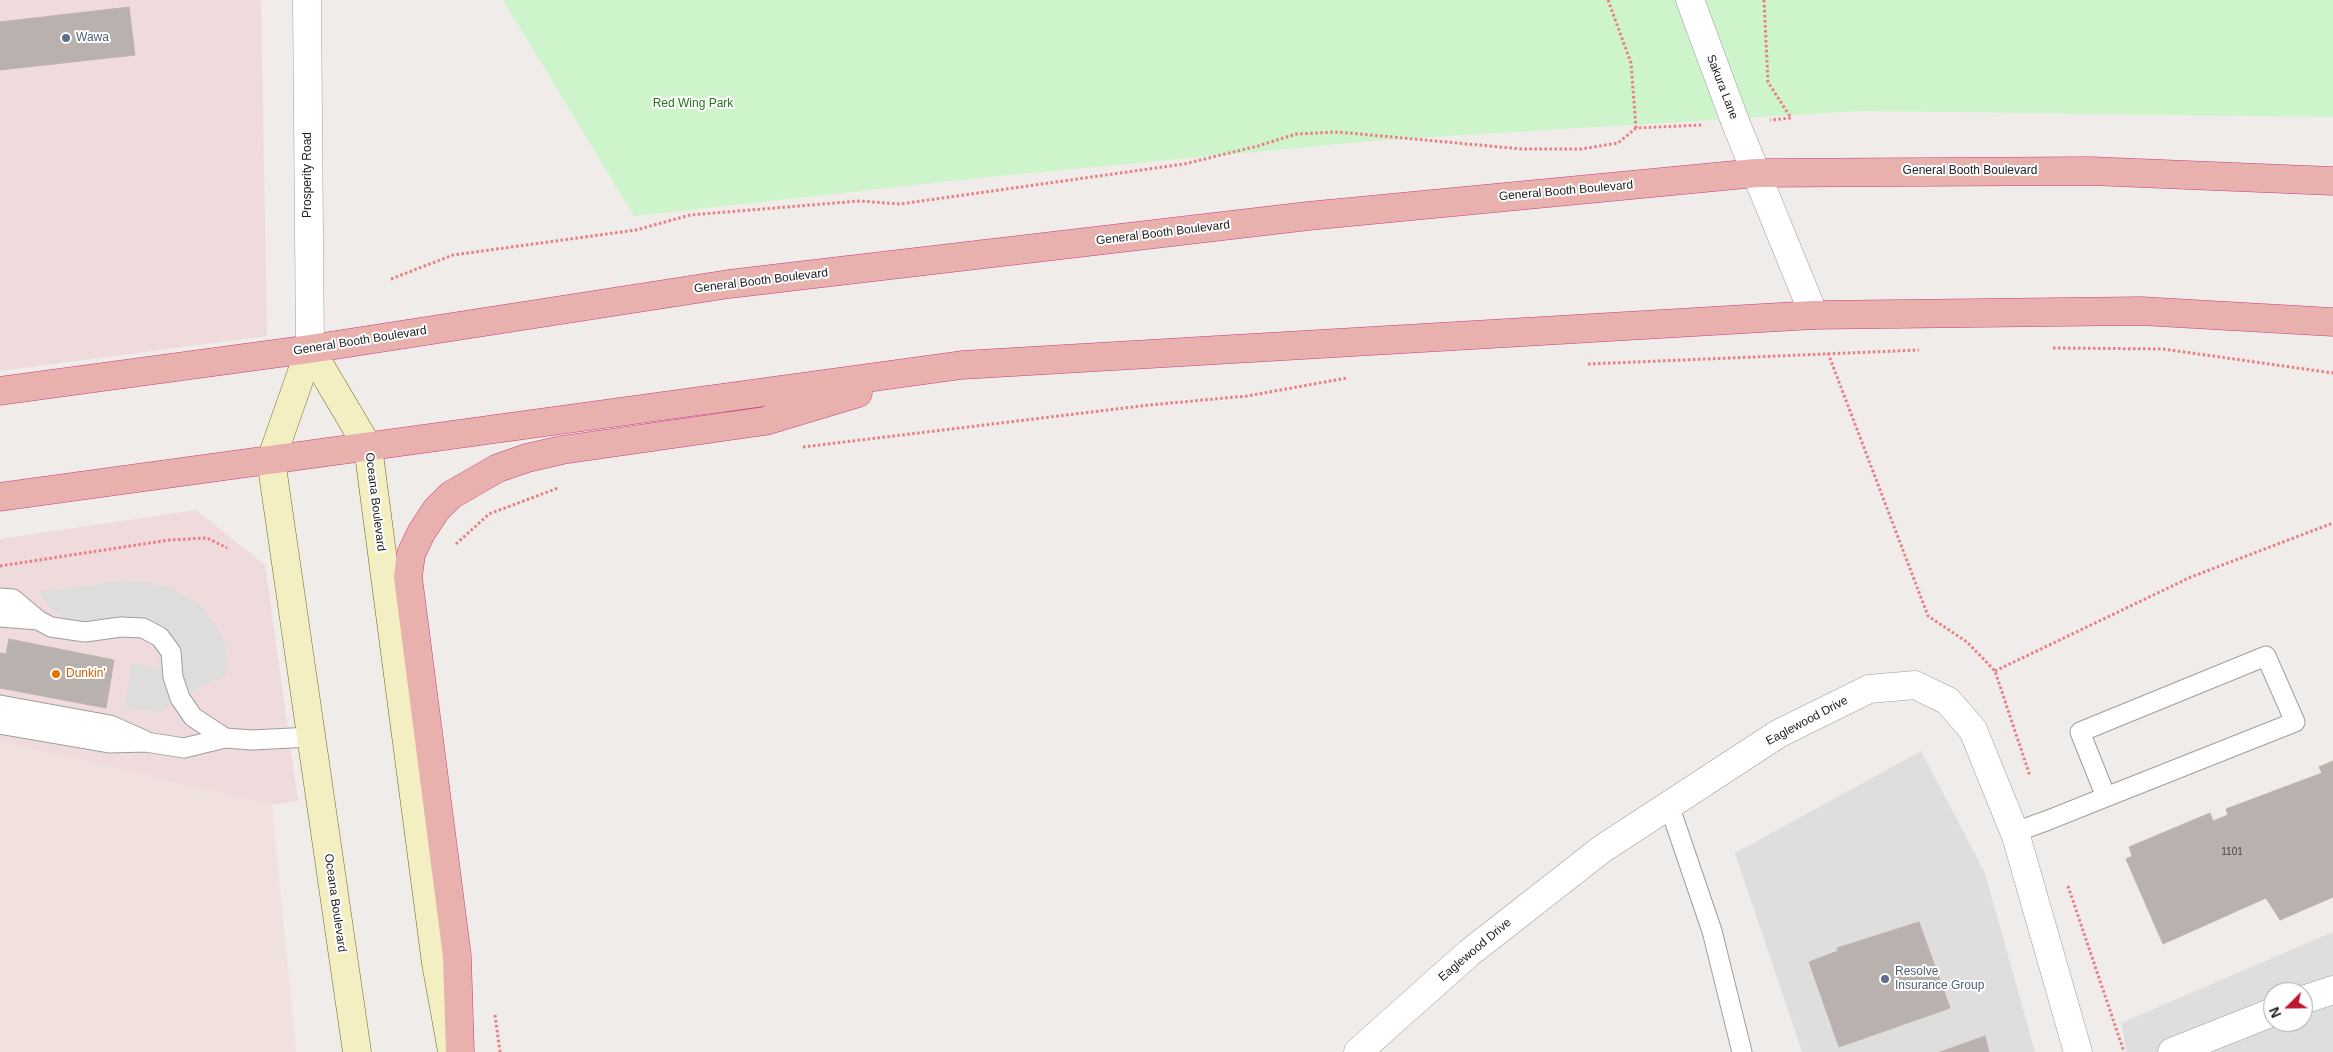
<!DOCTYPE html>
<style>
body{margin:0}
#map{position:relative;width:2333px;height:1052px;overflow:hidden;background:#f0ece9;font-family:Helvetica,sans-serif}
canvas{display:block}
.north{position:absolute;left:2263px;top:982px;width:50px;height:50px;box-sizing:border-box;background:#fff;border:1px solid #a6a6a6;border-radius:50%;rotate:247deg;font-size:14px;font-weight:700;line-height:20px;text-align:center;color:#212121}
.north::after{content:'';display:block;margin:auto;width:18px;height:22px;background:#bc162f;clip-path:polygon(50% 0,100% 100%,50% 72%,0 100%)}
</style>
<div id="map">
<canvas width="2333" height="1052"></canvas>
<div class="north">N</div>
</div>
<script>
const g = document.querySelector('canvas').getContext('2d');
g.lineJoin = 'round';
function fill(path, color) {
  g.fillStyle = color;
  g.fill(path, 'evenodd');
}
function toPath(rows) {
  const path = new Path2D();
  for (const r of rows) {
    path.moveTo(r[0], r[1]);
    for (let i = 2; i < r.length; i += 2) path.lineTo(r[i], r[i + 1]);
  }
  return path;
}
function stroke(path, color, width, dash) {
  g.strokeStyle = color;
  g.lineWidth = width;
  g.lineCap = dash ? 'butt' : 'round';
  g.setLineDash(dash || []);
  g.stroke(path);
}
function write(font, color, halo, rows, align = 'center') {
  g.font = font + ' Helvetica,sans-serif';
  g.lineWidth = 4;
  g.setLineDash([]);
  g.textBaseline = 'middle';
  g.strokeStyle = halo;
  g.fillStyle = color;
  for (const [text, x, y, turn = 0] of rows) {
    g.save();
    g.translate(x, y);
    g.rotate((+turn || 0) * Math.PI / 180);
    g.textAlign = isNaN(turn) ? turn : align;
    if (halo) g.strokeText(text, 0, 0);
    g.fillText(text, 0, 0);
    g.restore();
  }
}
fill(toPath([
 [1921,751,1985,873,2035,1052,1802,1052,1735,853],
 [2333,932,2333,1052,2127,1052,2121,1023],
 [2273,992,2303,992,2303,1022,2273,1022]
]), '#dfdede');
fill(toPath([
 [0,0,261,0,267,336,0,371],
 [196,510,265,565,298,801,272,805,0,741,0,539]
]), '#efdadc');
fill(toPath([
 [0,741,272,805,296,1052,0,1052]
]), '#f0e0de');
fill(toPath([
 [503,0,2333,0,2333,117,1862,111,1382,140,978,178,634,216]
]), '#cef4cb');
fill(toPath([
 [127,580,171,587,198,604,217,627,225,645,226,676,198,687,158,713,124,707,132,663,158,670,160,637,86,634,50,608,39,592]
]), '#ddd');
const building = toPath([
 [129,7,135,55,0,70,0,22,129,7],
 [9,639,114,660,106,708,0,688,0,653,6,654,9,639],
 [2333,761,2333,897,2280,920,2266,898,2163,944,2126,859,2132,856,2129,847,2210,813,2213,821,2228,815,2226,809,2322,773,2319,767,2333,761],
 [1919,922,1950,1008,1839,1047,1809,962,1838,951,1837,948,1919,922],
 [1985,1036,1989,1052,1940,1052,1985,1036]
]);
fill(building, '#b9b1ae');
stroke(building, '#c0b2ac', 1);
const service = toPath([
 [0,598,13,599,38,620,51,627,85,632,121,627,143,628,160,637,171,652,173,677,180,698,193,717,225,738],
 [0,617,38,620],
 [0,705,110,725,144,740],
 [0,724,109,743,146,742,184,748,225,738,252,740,311,737],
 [1669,805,1712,931,1742,1052],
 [2015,832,2046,821,2106,797,2295,722,2266,656,2080,732,2106,797]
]);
const minor = toPath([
 [1690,0,1736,124,1814,315],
 [2303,1000,2333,990],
 [1358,1052,1469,953,1602,849,1778,734,1869,689,1915,685,1948,701,1973,730,2016,836,2078,1052],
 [2172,1052,2273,1012]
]);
const tertiary = toPath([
 [307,0,310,349]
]);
const secondary = toPath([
 [310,349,368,447,436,963,452,1051],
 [310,349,271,460,357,1052]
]);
const trunk = toPath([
 [0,391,310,349,729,284,1308,216,1756,173,2090,171,2333,181],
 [0,497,962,365,1814,315,2141,311,2333,322],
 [460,1052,457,956,408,577,411,554,421,533,436,510,451,495,498,468,527,458,562,450,765,421,858,393]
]);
stroke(service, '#9e9e9e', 21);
stroke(minor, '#9e9e9e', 29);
stroke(tertiary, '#9e9e9e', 29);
stroke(secondary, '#6e6a11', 29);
stroke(trunk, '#c93b81', 29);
stroke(toPath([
 [1608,0,1631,63,1636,128,1701,125],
 [1764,0,1768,82,1791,118,1770,120],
 [391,279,453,255,636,230,690,215,859,201,900,204,1184,164,1258,146,1296,134,1338,132,1522,149,1581,149,1618,143,1636,128],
 [2053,348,2163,349,2333,373],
 [1828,353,1928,616,1967,642,1995,671,2030,776],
 [1588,364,1919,350],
 [803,447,1149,405,1247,396,1347,378],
 [456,544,489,514,558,488],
 [0,566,169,540,207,538,227,548],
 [1995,671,2191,577,2333,523],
 [2068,886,2124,1052],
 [495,1015,500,1052]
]), '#eb7e84', 3, [2.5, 2.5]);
stroke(service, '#fff', 19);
stroke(minor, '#fff', 28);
stroke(tertiary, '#fff', 28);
stroke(secondary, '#f3efc3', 28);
stroke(trunk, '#e8b1ae', 28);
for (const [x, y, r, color] of [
 [66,38,5,"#5c6f8a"],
 [56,674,5,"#e8710a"],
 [1885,979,5,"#5c6f8a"]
]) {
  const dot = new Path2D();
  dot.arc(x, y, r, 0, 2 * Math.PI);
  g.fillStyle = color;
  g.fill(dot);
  stroke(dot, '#fff', 2);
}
write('10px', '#474544', null, [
 ["1101",2232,852]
]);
write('12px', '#4e5e75', '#fff', [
 ["Wawa",76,38],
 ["Resolve",1895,972],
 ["Insurance Group",1895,986]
], 'left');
write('12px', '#212121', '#fff', [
 ["Sakura Lane",1722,87,69],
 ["General Booth Boulevard",1970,171],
 ["Prosperity Road",308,175,-90],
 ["General Booth Boulevard",1566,191,-5],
 ["General Booth Boulevard",1163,233,-7],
 ["General Booth Boulevard",761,281,-7],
 ["General Booth Boulevard",360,341,-9],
 ["Oceana Boulevard",375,502,83],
 ["Eaglewood Drive",1807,721,-28],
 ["Oceana Boulevard",335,903,82],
 ["Eaglewood Drive",1475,950,-40]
]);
write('12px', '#1f7518', '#fff', [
 ["Red Wing Park",693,104]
]);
write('12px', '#c56008', '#fff', [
 ["Dunkin'",66,674]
], 'left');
</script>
